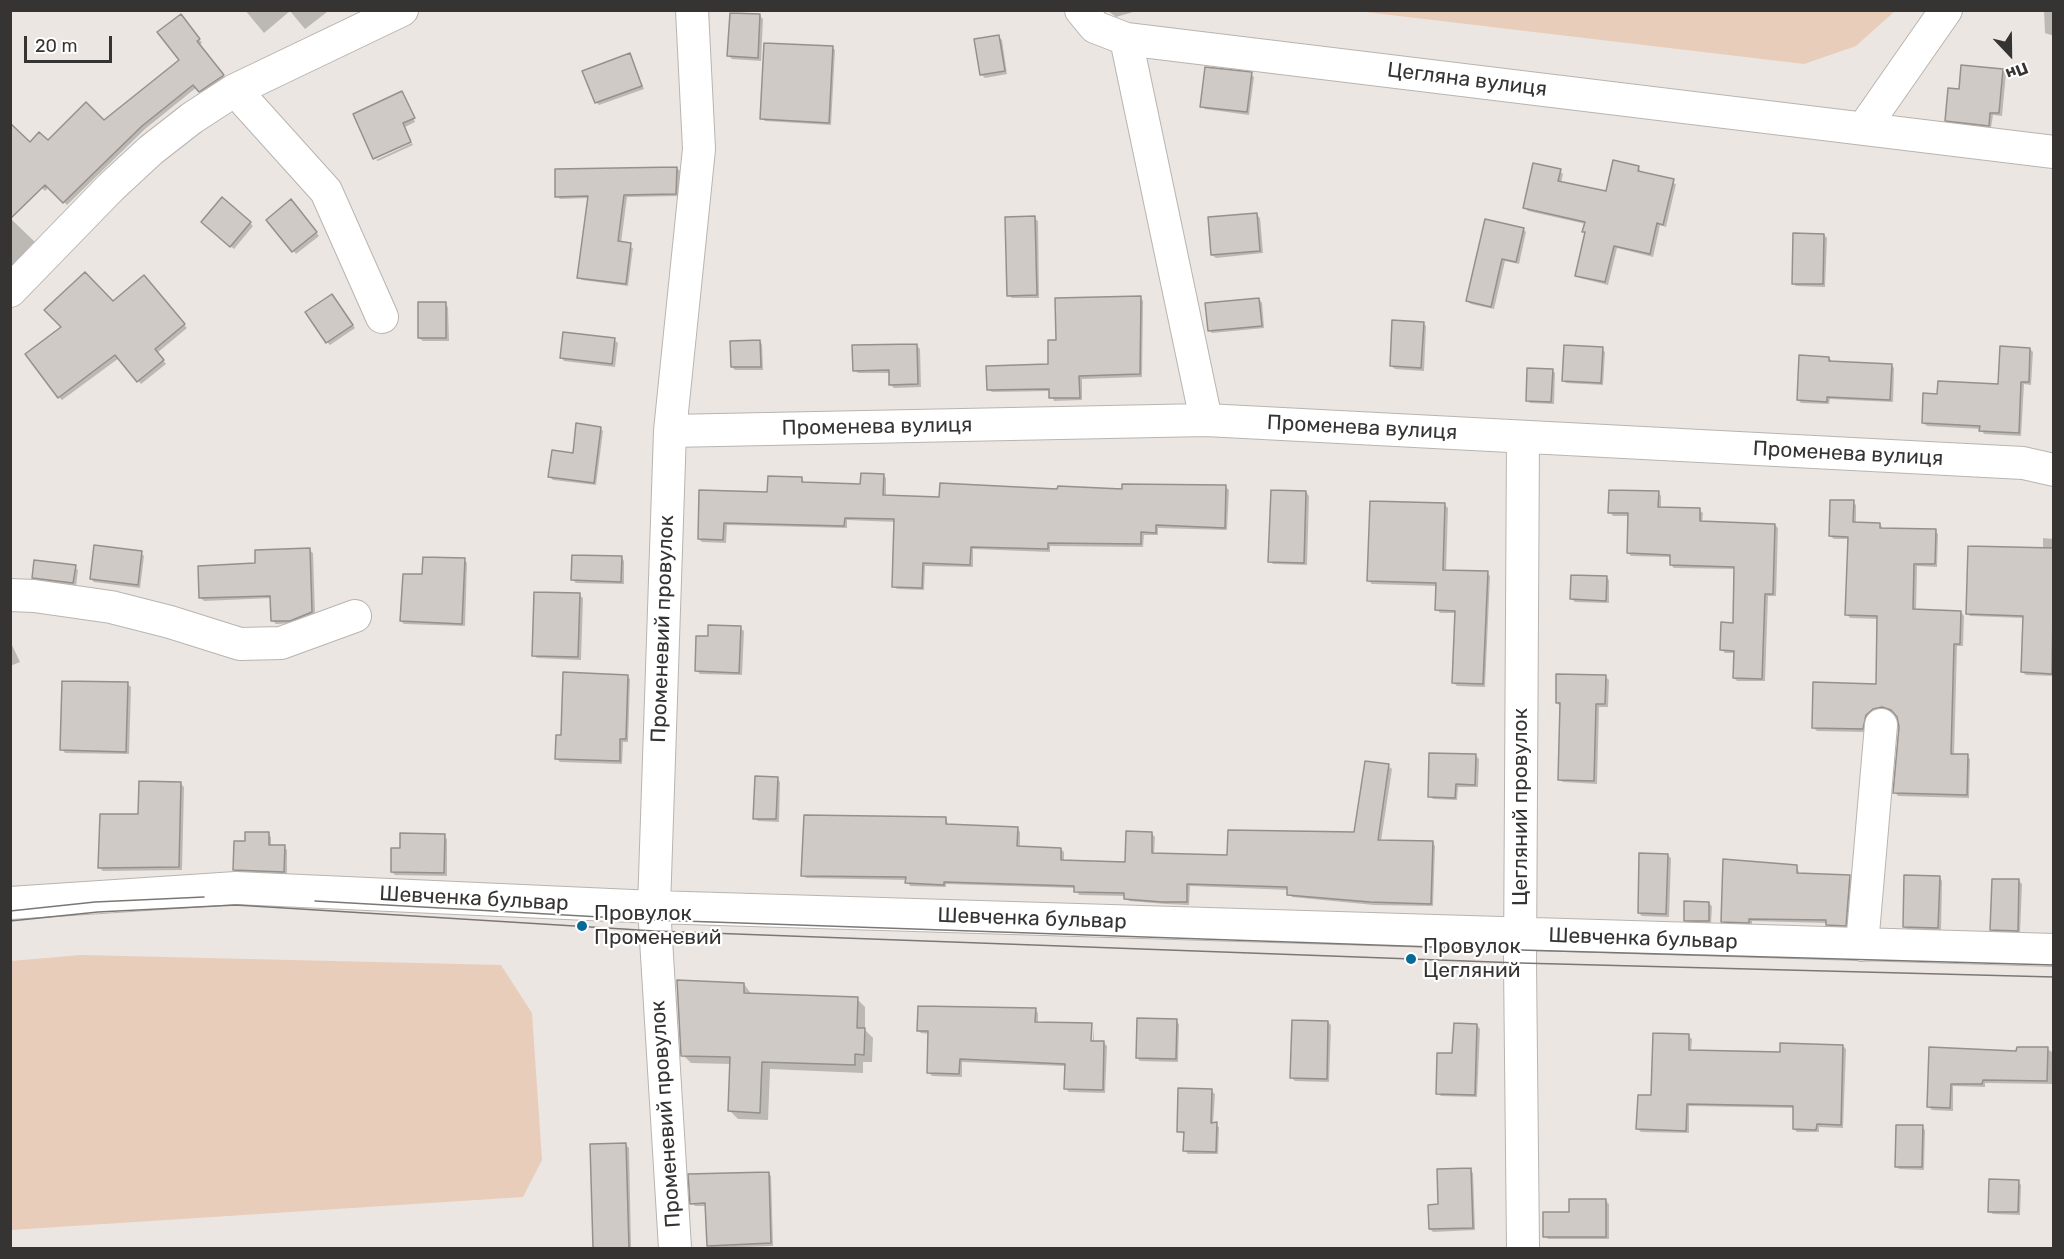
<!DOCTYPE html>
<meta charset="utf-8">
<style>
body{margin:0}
#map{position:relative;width:2064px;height:1259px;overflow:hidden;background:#ece6e2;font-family:Rubik,sans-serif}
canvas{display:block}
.frame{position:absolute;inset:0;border:12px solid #363433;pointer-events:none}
.north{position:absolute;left:1980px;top:24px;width:60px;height:60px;-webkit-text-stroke:4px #fff;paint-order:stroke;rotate:158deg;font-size:16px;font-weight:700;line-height:24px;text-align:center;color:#363433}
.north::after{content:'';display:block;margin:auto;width:21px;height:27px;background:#363433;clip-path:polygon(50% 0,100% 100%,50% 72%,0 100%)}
.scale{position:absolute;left:24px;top:36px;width:88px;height:27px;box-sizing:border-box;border:3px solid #363433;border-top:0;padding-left:8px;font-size:18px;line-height:21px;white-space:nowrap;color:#363433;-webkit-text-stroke:4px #fff;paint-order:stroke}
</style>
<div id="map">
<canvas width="2064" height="1259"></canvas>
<div class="frame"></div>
<div class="north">Пн</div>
<div class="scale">20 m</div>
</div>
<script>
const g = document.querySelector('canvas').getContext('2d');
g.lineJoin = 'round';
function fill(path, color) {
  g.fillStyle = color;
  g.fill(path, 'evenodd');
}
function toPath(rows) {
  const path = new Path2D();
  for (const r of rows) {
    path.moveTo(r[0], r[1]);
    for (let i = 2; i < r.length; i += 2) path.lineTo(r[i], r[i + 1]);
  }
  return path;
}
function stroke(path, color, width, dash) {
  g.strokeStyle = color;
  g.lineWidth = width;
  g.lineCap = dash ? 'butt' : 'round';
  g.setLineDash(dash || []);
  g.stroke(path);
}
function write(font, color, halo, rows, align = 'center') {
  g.font = font + ' Rubik,sans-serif';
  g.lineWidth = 4.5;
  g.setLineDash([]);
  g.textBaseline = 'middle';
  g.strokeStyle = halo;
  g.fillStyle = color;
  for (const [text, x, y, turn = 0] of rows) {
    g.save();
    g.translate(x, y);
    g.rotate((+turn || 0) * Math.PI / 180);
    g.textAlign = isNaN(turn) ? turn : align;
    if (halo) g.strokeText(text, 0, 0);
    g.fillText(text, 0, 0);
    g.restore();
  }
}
fill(toPath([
 [1357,11,1895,11,1856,46,1804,64],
 [81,955,501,965,532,1013,542,1160,523,1197,11,1230,11,961]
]), '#e7cdba');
fill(toPath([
 [245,10,325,10,327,12,305,29,290,11,264,33],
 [1140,10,1116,17,1107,10],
 [2044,10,2054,10,2054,36,2045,33],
 [760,16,763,19,761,61,732,59,729,56],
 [183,19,202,43,199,45,225,78,203,94,197,87,145,129,67,205,49,187,45,191,10,158,30,144,48,143,104,122,181,60],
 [999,37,1002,40,1007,74,985,78,982,75],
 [832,47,835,50,831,125,765,121,762,118],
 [629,55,644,89,599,105,596,102],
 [2003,70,2006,73,2002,116,1993,115,1991,128,1950,123,1947,120,1960,90],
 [1251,74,1254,77,1249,115,1205,109,1202,106],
 [402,93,415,122,405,127,411,140,374,157],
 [412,143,413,145,378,161,376,160],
 [677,168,680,171,679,196,627,197,621,243,633,248,628,286,582,280,579,277,589,198,560,199,557,196],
 [1639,168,1641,173,1676,184,1666,227,1660,225,1653,257,1617,248,1608,285,1580,278,1577,275,1586,233,1586,224,1528,211,1524,207,1560,171,1563,174,1561,183,1607,193],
 [294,204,319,236,296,254,268,220],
 [1257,215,1260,218,1263,253,1216,258,1212,255],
 [10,218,36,243,10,269],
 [1034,218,1038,221,1039,298,1012,298,1008,295],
 [250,223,253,226,234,249,206,225],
 [1523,229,1526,232,1519,264,1505,261,1494,309,1471,304,1467,301],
 [1824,235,1827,238,1825,287,1796,286,1793,283],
 [147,280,187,328,157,353,166,364,141,384,119,358,62,400,59,397],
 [1140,297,1143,301,1142,377,1082,379,1082,400,1054,401,1050,391,992,392,988,389,1050,366,1058,342],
 [335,299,355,328,330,345,327,342],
 [1259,299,1262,303,1264,328,1212,333,1209,330],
 [445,304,448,307,449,341,423,341,419,338],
 [1423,323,1426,326,1424,371,1395,369,1391,366],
 [614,340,618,343,615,367,564,361,561,357],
 [759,341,762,344,763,370,735,370,732,367],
 [917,346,920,349,921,387,894,388,891,385,890,373,858,373,854,370],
 [1602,349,1605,352,1603,385,1566,383,1563,380],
 [2030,349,2033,352,2031,385,2024,384,2021,436,1984,434,1981,429,1927,426,1923,423,1939,395,1999,385],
 [1829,358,1832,361,1891,365,1894,368,1893,402,1830,399,1829,404,1801,403,1798,400],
 [1552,370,1555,373,1554,404,1530,403,1527,400],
 [600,428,603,431,596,485,553,480,550,477],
 [883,475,886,478,886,497,941,498,1059,490,1226,487,1229,490,1227,530,1158,528,1158,535,1144,535,1143,547,1050,546,1050,552,973,549,973,567,925,566,924,590,897,589,893,586,896,522,847,520,847,528,727,525,726,543,702,542,699,539,769,493,802,478,805,484,862,486],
 [1306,492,1309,496,1307,565,1273,564,1270,561],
 [1658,492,1661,496,1661,509,1699,510,1703,513,1702,523,1775,525,1778,528,1776,596,1768,596,1765,681,1737,681,1734,678,1735,653,1725,653,1722,650,1734,624,1736,569,1674,568,1671,565,1671,557,1631,556,1628,553,1629,516,1613,516,1610,512],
 [1853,502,1856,505,1856,523,1880,524,1883,529,1935,531,1938,534,1937,567,1917,566,1916,611,1961,612,1964,616,1963,646,1957,646,1954,755,1967,756,1970,759,1969,798,1898,796,1895,792,1900,726,1896,713,1887,710,1877,711,1865,732,1817,731,1814,728,1877,686,1879,619,1850,618,1847,614,1849,539,1834,539,1830,536],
 [1445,505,1448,508,1446,572,1487,573,1490,576,1485,687,1457,686,1454,683,1456,613,1440,613,1437,609,1438,586,1372,584,1369,581],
 [2043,538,2054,539,2054,676,2026,675,2022,672,2024,618,1970,616,1967,613,2043,549],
 [309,550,313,553,315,615,294,623,276,624,273,621,272,598,204,601,201,598,257,564],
 [141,553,144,556,140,588,94,582,91,579],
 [621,557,624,561,624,584,576,583,573,580],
 [464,559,467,563,465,626,404,624,401,621,423,576],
 [75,567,78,570,76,586,37,581,34,577],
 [1606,577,1609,580,1609,603,1575,602,1572,599],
 [579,595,583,598,581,660,537,658,533,655],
 [740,628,744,631,742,675,700,674,696,670,709,638],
 [10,641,20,662,10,666],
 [627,676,630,679,628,742,623,742,622,764,560,762,556,758,563,737],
 [1606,677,1609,680,1608,707,1599,707,1597,784,1563,782,1559,779,1560,706,1557,703],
 [127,684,131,687,129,754,65,753,62,749],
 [1476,756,1479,759,1478,787,1458,787,1457,800,1433,799,1430,796],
 [1388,766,1392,769,1381,841,1432,842,1435,846,1433,906,1374,905,1292,897,1289,890,1190,886,1189,905,1166,904,1129,901,1126,896,1079,895,1076,888,946,884,946,887,910,886,907,880,806,878,803,875,946,819,949,826,1017,828,1020,832,1020,848,1061,849,1064,852,1064,861,1127,863,1152,834,1155,837,1154,854,1228,856,1356,834],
 [777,778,780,782,779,822,758,821,755,818],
 [181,784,184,787,182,870,103,871,100,868,139,815],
 [268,834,271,837,271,846,284,847,287,850,287,875,238,873,234,870,247,843],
 [444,836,447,839,447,876,395,875,392,872,401,850],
 [1667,855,1671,858,1669,917,1642,916,1639,913],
 [1797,867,1800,875,1849,877,1852,880,1848,928,1831,928,1827,923,1752,921,1752,925,1725,924,1722,921],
 [1939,877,1942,881,1941,931,1908,930,1904,927],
 [2019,881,2022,884,2020,933,1995,933,1992,929],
 [1708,903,1712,906,1711,924,1688,923,1685,920],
 [744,984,752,995,857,999,865,1007,865,1030,873,1038,872,1062,863,1062,863,1073,770,1069,768,1120,738,1119,730,1111,731,1064,691,1063,683,1055],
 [1035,1009,1038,1013,1038,1023,1091,1024,1089,1049,1092,1049,1094,1028,1094,1043,1104,1043,1107,1046,1105,1093,1069,1092,1066,1089,1066,1066,962,1062,962,1077,932,1076,928,1072,930,1034,921,1033,918,1030],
 [1176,1021,1179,1024,1178,1062,1140,1061,1137,1058],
 [1328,1022,1331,1025,1329,1082,1295,1081,1292,1078],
 [1477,1025,1480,1029,1477,1097,1441,1096,1438,1093,1454,1055],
 [1688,1036,1692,1039,1691,1052,1781,1054,1843,1046,1846,1049,1843,1128,1819,1127,1819,1132,1797,1132,1794,1129,1795,1108,1689,1106,1689,1133,1641,1132,1638,1129,1653,1097],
 [1930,1049,2018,1053,2047,1049,2054,1053,2054,1084,1985,1083,1985,1087,1953,1086,1953,1111,1932,1110,1929,1107],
 [1211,1091,1215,1094,1213,1124,1219,1127,1218,1154,1188,1154,1185,1151,1186,1135,1178,1131],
 [1922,1127,1925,1130,1924,1170,1899,1169,1896,1166],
 [625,1144,629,1148,631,1248,595,1248,591,1146],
 [1470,1170,1473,1173,1475,1230,1433,1232,1430,1229,1440,1206],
 [768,1173,771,1176,773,1246,712,1248,708,1245,707,1206,695,1206,692,1203],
 [2018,1182,2021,1185,2020,1215,1993,1214,1989,1211],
 [1606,1201,1609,1204,1609,1239,1548,1239,1545,1236,1571,1213]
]), '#0003');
const building = toPath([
 [730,13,760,14,758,58,727,56,730,13],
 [181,14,200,39,197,41,224,75,199,92,193,85,142,126,63,203,45,185,10,219,10,123,30,142,39,132,48,140,86,102,104,120,179,60,157,32,181,14],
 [999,35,1005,71,980,75,974,39,999,35],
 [764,43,833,46,829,123,760,119,764,43],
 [630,53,642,86,595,103,582,71,630,53],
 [1961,65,2003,69,1999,113,1990,113,1989,126,1945,121,1948,88,1959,89,1961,65],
 [1205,67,1252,72,1247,112,1200,107,1205,67],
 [402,91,415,118,403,123,411,142,373,159,353,114,402,91],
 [1613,160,1639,166,1638,171,1674,179,1663,225,1657,223,1650,254,1614,246,1605,282,1575,276,1585,232,1582,232,1585,222,1523,208,1533,163,1561,169,1558,181,1606,191,1613,160],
 [677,167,676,194,624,195,618,241,631,243,626,284,577,278,588,196,555,197,555,169,677,167],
 [222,197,251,222,230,247,201,222,222,197],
 [291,199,317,232,292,252,266,220,291,199],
 [1257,213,1260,251,1211,255,1208,217,1257,213],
 [1035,216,1037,295,1007,296,1005,217,1035,216],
 [1485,219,1524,228,1516,262,1502,259,1491,307,1466,301,1485,219],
 [1793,233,1824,234,1823,284,1792,284,1793,233],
 [85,272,113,301,144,275,185,324,155,349,164,360,137,382,115,355,58,398,25,354,61,327,44,310,85,272],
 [332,294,353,325,326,343,305,312,332,294],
 [1141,296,1140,374,1079,376,1080,398,1049,398,1049,389,987,390,986,366,1048,364,1048,340,1056,340,1055,298,1141,296],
 [1259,298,1262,326,1208,331,1205,303,1259,298],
 [418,302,446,302,446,338,418,338,418,302],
 [1392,320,1424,322,1421,368,1390,366,1392,320],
 [563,332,615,338,612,364,560,358,563,332],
 [760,340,761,367,731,367,730,341,760,340],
 [917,344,918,384,889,385,889,370,853,371,852,345,917,344],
 [1564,345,1603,347,1601,383,1562,381,1564,345],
 [2000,346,2030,348,2029,382,2021,382,2019,433,1979,431,1980,426,1922,423,1923,393,1937,394,1938,381,1998,384,2000,346],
 [1799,355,1829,357,1829,361,1892,364,1890,400,1827,397,1827,402,1797,400,1799,355],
 [1527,368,1553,369,1551,402,1526,401,1527,368],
 [576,423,601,427,594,483,548,477,552,450,573,453,576,423],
 [861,473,884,474,883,495,939,497,940,483,1057,489,1058,486,1122,489,1122,484,1226,485,1225,528,1156,525,1156,533,1141,532,1141,544,1048,543,1048,549,971,547,970,565,923,563,922,588,892,587,894,519,845,518,844,526,724,523,723,540,698,539,699,490,767,492,768,476,802,477,802,482,860,484,861,473],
 [1271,490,1306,491,1304,563,1268,562,1271,490],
 [1609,490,1659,491,1658,507,1700,508,1700,521,1775,524,1773,594,1765,594,1762,679,1733,678,1734,651,1720,650,1721,622,1733,623,1734,567,1670,565,1670,555,1627,553,1628,513,1608,513,1609,490],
 [1830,500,1854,500,1853,522,1880,523,1880,528,1936,529,1935,564,1914,564,1913,609,1961,611,1960,644,1954,644,1951,754,1968,754,1967,795,1893,793,1899,727,1897,717,1891,710,1882,707,1873,709,1866,715,1863,729,1812,728,1813,682,1876,684,1877,616,1845,615,1848,537,1829,536,1830,500],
 [1370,501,1445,503,1443,570,1488,571,1483,684,1452,683,1455,611,1435,610,1436,583,1367,581,1370,501],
 [94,545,142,551,138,585,90,579,94,545],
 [1968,546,2054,548,2052,674,2021,672,2023,616,1966,614,1968,546],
 [310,548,312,612,290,621,271,621,270,596,199,598,198,566,255,563,255,550,310,548],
 [572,555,622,556,621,582,571,580,572,555],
 [423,557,465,558,462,624,400,621,403,574,422,574,423,557],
 [34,560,76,565,73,583,32,578,34,560],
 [1571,575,1607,576,1606,601,1570,599,1571,575],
 [534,592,580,593,578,657,532,656,534,592],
 [708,625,741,626,739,673,695,671,696,636,708,636,708,625],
 [563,672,628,675,626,739,620,739,620,761,555,759,556,735,561,735,563,672],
 [1556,674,1606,675,1605,704,1596,704,1594,781,1558,780,1560,703,1556,703,1556,674],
 [62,681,128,682,126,752,60,750,62,681],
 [1429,753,1476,754,1475,785,1456,784,1455,798,1428,797,1429,753],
 [1365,761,1389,764,1378,840,1433,841,1431,904,1370,902,1287,895,1287,887,1187,884,1187,902,1162,902,1124,899,1124,893,1074,892,1074,886,944,882,944,885,905,883,906,877,801,876,804,815,946,817,946,824,1018,827,1017,846,1061,848,1061,860,1125,862,1126,831,1152,832,1152,853,1227,855,1228,830,1354,832,1365,761],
 [755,776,778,777,776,819,753,819,755,776],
 [139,781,181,782,179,867,98,868,100,814,138,814,139,781],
 [245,832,269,832,269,845,285,845,284,872,233,870,234,841,245,841,245,832],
 [400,833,445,834,444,873,391,872,391,848,400,848,400,833],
 [1639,853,1668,854,1666,914,1638,913,1639,853],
 [1723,859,1797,865,1797,873,1850,875,1846,926,1826,925,1826,920,1749,919,1749,923,1721,922,1723,859],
 [1904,875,1940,876,1938,928,1903,927,1904,875],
 [1992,879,2019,879,2018,931,1990,930,1992,879],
 [1684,901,1709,902,1709,921,1684,921,1684,901],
 [677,980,744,983,744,993,858,997,857,1028,865,1028,864,1055,855,1054,855,1065,762,1062,760,1113,728,1111,730,1057,681,1056,677,980],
 [918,1006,1036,1008,1035,1022,1092,1023,1091,1041,1104,1041,1103,1090,1064,1089,1065,1064,960,1059,959,1074,927,1073,928,1031,917,1031,918,1006],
 [1137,1018,1177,1019,1176,1059,1136,1058,1137,1018],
 [1292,1020,1328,1021,1327,1079,1290,1078,1292,1020],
 [1454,1023,1477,1024,1475,1095,1436,1094,1437,1053,1452,1053,1454,1023],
 [1653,1033,1689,1034,1689,1050,1780,1052,1780,1043,1843,1045,1841,1125,1817,1124,1816,1130,1793,1129,1793,1106,1687,1104,1686,1131,1636,1129,1638,1095,1651,1095,1653,1033],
 [1929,1047,2016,1051,2017,1047,2048,1047,2047,1081,1983,1080,1982,1084,1951,1084,1950,1108,1927,1107,1929,1047],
 [1178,1088,1212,1089,1211,1123,1217,1122,1216,1152,1183,1151,1184,1132,1177,1132,1178,1088],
 [1896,1125,1923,1125,1922,1167,1895,1167,1896,1125],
 [626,1143,629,1248,593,1248,590,1144,626,1143],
 [1471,1168,1473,1228,1429,1229,1428,1205,1438,1204,1437,1169,1471,1168],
 [769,1172,771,1243,707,1246,705,1203,690,1204,688,1174,769,1172],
 [1989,1179,2019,1180,2018,1212,1988,1212,1989,1179],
 [1569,1199,1606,1199,1606,1237,1543,1237,1543,1212,1569,1212,1569,1199]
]);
fill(building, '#d0cac6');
stroke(building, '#95908c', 1.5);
const minor = toPath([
 [1081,10,1095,27,1126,39,2054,152],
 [1126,39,1206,420],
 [235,90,326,191,382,317],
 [1863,129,1946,10],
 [10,291,111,187,151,150,192,118,235,90,402,10],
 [670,431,1206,420,2023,463,2054,470],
 [1523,437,1520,963,1523,1248],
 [10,595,34,596,111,607,170,622,240,644,281,643,355,616],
 [10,903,236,888,654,907,2054,950],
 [1862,945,1881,725],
 [675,1248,654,907,670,431,699,149,692,10]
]);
stroke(minor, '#b9b4b0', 34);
stroke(minor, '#fff', 32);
stroke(toPath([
 [315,901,654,920,1520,950,2054,965],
 [10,911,95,902,204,897],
 [10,921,98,912,236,905,655,931,1520,963,2054,977]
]), '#7b7775', 1.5);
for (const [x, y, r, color] of [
 [582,926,6,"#056a98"],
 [1411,959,6,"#056a98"]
]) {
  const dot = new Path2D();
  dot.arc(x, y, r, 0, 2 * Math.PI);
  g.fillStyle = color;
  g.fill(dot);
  stroke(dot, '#fff', 2);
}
write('21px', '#363433', '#fff', [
 ["Цегляна вулиця",1467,80,7],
 ["Променева вулиця",877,427,-1],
 ["Променева вулиця",1362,428,3],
 ["Променева вулиця",1848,454,3],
 ["Променевий провулок",663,629,-88],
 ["Цегляний провулок",1521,807,-90],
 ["Шевченка бульвар",474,899,3],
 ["Шевченка бульвар",1032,919,2],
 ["Шевченка бульвар",1643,939,2],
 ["Променевий провулок",666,1114,-94]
]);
write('21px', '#363433', '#fff', [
 ["Провулок",594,914],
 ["Променевий",594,938],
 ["Провулок",1423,947],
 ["Цегляний",1423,971]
], 'left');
</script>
